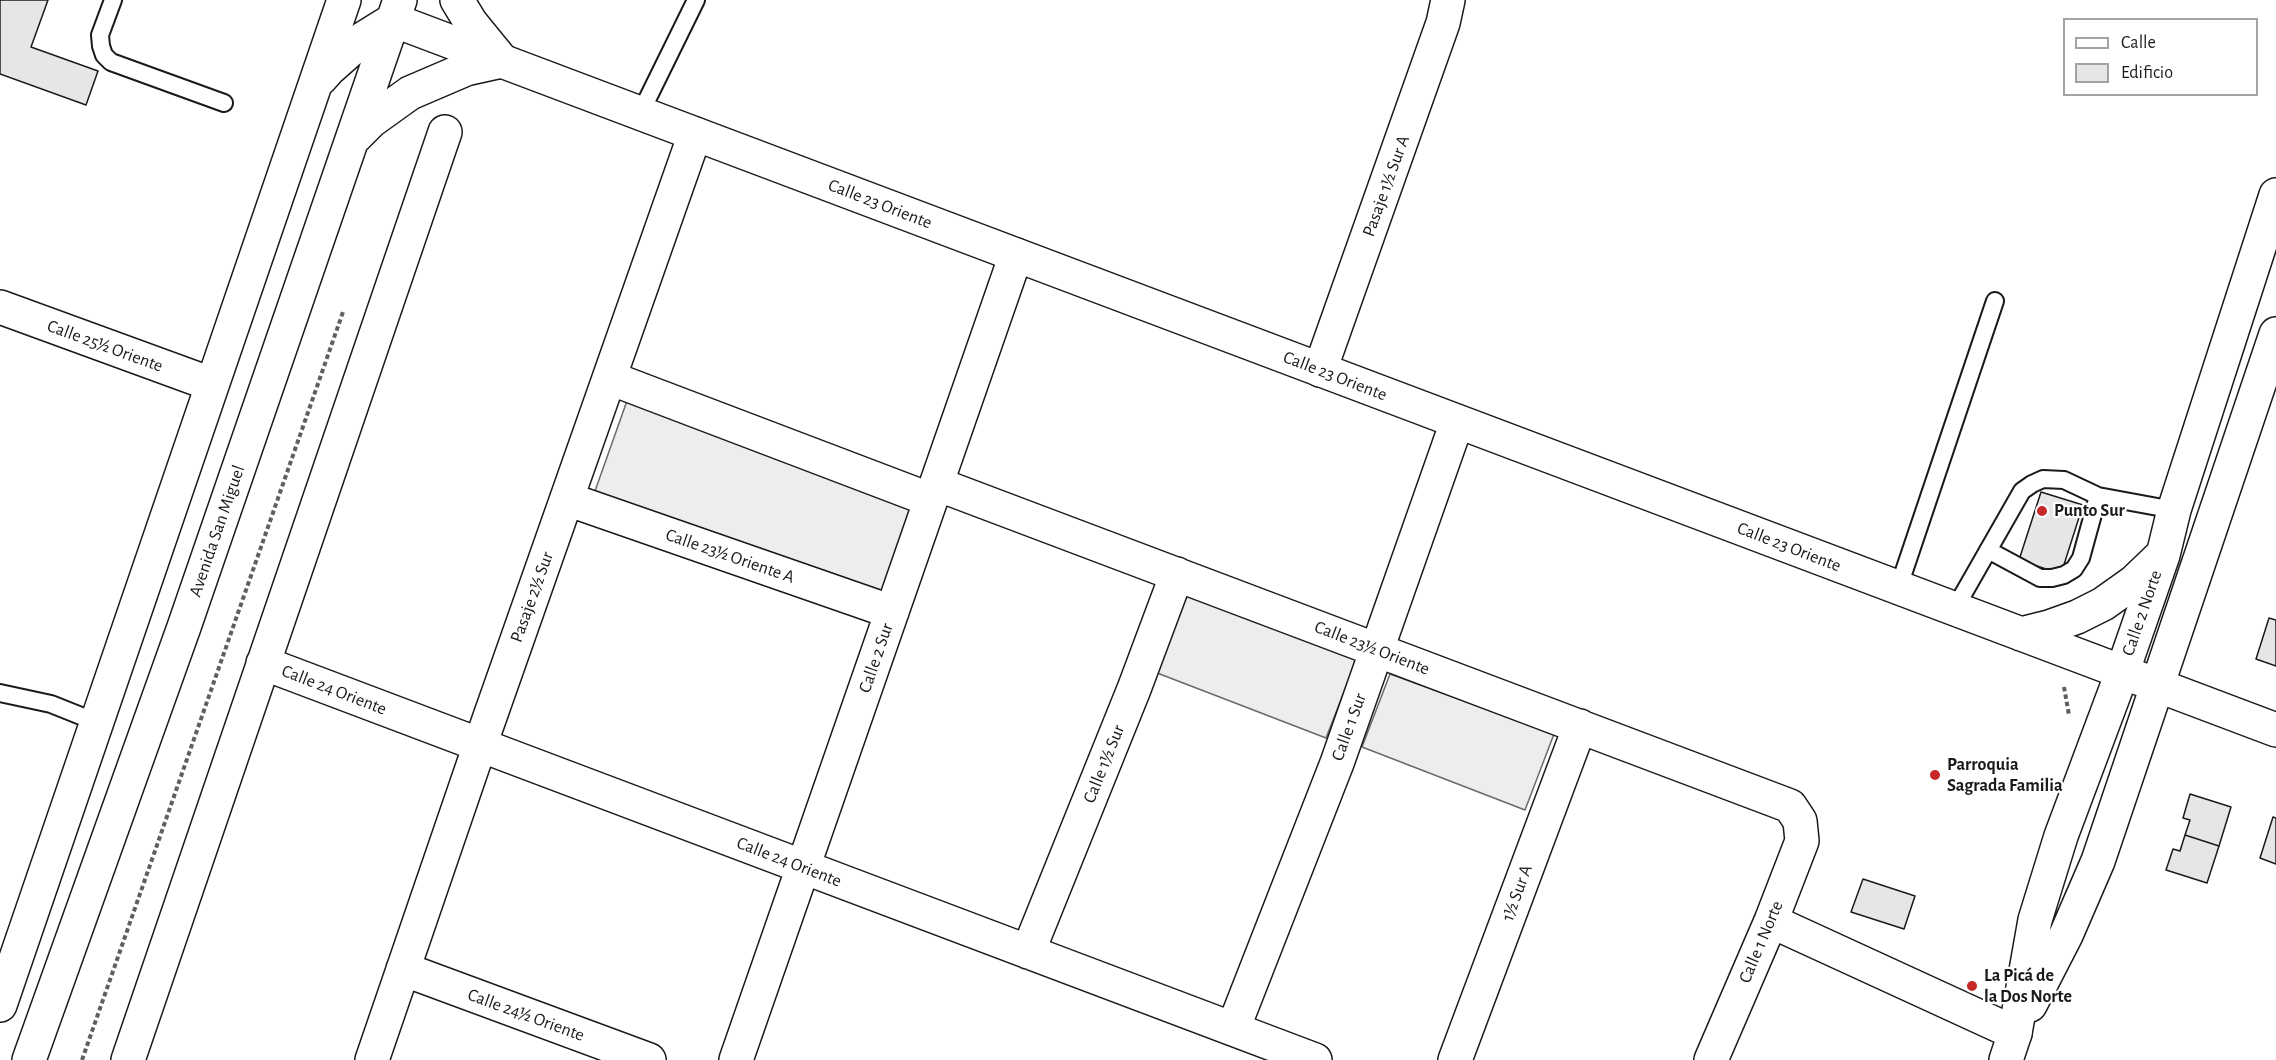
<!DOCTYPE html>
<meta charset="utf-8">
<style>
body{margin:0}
#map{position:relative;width:2276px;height:1060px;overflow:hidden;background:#fff;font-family:"Alegreya Sans",sans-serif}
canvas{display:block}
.legend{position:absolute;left:2063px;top:18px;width:195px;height:78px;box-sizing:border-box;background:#fff;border:2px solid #a3a3a3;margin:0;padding:8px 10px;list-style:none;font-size:18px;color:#1a1a1a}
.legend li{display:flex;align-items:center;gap:12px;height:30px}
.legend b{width:30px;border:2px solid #a3a3a3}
</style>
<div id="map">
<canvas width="2276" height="1060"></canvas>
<ul class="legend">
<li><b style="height:8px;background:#fff"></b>Calle</li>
<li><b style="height:16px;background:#e6e6e6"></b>Edificio</li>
</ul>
</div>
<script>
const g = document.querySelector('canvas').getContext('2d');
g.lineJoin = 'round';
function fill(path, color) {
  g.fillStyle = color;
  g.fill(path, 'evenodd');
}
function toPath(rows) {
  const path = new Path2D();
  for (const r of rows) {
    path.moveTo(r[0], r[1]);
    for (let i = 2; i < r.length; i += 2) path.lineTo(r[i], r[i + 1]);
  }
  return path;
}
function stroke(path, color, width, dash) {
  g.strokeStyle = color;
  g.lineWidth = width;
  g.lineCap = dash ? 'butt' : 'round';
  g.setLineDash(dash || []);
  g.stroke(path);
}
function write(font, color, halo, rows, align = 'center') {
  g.font = font + ' "Alegreya Sans",sans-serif';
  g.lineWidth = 4.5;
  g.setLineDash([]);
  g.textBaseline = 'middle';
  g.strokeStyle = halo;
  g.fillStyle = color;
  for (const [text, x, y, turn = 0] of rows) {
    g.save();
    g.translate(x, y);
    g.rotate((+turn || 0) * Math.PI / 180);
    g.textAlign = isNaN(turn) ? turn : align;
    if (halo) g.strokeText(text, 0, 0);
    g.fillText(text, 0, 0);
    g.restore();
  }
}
const built = toPath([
 [628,398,916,507,886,592,595,491,628,398],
 [1178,592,1358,656,1326,738,1152,671,1178,592],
 [1390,674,1554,734,1525,810,1362,747,1390,674]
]);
fill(built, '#ededed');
stroke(built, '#6a6a6a', 1.5);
const building = toPath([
 [0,0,48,0,31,47,98,71,86,105,0,74,0,0],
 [2041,492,2083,505,2061,574,2019,560,2041,492],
 [2269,618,2276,620,2276,666,2256,659,2269,618],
 [2190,794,2231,807,2219,846,2185,835,2190,820,2183,818,2190,794],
 [2273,817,2276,818,2276,864,2260,858,2273,817],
 [2185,835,2219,846,2207,883,2166,870,2173,849,2180,851,2185,835],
 [1863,879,1915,896,1904,929,1851,912,1863,879]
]);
fill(building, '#e6e6e6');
stroke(building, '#1a1a1a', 1.5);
const lane = toPath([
 [113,0,100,35,101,46,104,55,111,62,224,103],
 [641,112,696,0],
 [1988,550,2040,578,2052,578,2064,575,2074,569,2081,558,2098,496],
 [1898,589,1995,301],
 [1954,610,2022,491,2032,484,2043,479,2064,480,2098,496,2174,510],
 [0,693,51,704,96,722]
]);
const street = toPath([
 [0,307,211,384],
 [1320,370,1443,23,1448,0],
 [610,378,931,500],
 [937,484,1790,806,1800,821,1802,841,1771,921,1711,1060],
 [567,499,892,612],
 [263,663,1315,1060],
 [1771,921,2015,1033],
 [1028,952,1134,689,1177,574],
 [403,969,649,1060],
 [1233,1029,1337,763,1457,422],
 [128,1060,445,132],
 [372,1060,480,745,695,134],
 [736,1060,1016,255],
 [1455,1060,1580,726]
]);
const secondary = toPath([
 [393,20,2276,730],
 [2021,634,2049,627,2077,617,2103,604,2134,582,2159,558],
 [2030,1005,2066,935,2098,861,2276,334],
 [2006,1060,2015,1033,2035,920,2061,836,2122,673,2163,555,2174,510,2276,195]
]);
const highway = toPath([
 [457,0,471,23,502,61],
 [320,79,329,69,364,38,393,20],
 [355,137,371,121,410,93,466,69,502,61],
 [0,1005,344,0],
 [29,1060,184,627,400,0]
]);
stroke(lane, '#1a1a1a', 20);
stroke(street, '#1a1a1a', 36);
stroke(secondary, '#1a1a1a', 36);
stroke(highway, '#1a1a1a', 36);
stroke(toPath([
 [2064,687,2069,715],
 [82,1060,343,312]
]), '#5f5f5f', 4, [4.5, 3]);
stroke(lane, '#fff', 16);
stroke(street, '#fff', 33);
stroke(secondary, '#fff', 33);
stroke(highway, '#fff', 33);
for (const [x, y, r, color] of [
 [2042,511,6,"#c62828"],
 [1935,775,6,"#c62828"],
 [1972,986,6,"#c62828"]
]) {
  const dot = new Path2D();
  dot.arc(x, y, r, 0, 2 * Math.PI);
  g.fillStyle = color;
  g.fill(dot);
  stroke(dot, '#fff', 2);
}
write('18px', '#1a1a1a', '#fff', [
 ["Pasaje 1½ Sur A",1386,186,-70],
 ["Calle 23 Oriente",880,204,21],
 ["Calle 25½ Oriente",105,346,20],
 ["Calle 23 Oriente",1335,376,21],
 ["Avenida San Miguel",217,531,-71],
 ["Calle 23 Oriente",1789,547,21],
 ["Calle 23½ Oriente A",730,556,19],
 ["Pasaje 2½ Sur",532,597,-70],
 ["Calle 2 Norte",2142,613,-71],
 ["Calle 23½ Oriente",1372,648,21],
 ["Calle 2 Sur",876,658,-71],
 ["Calle 24 Oriente",334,690,21],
 ["Calle 1 Sur",1349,727,-70],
 ["Calle 1½ Sur",1104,764,-68],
 ["Calle 24 Oriente",789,862,21],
 ["1½ Sur A",1517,893,-70],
 ["Calle 1 Norte",1761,942,-67],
 ["Calle 24½ Oriente",526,1015,20]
]);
write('bold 18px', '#1a1a1a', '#fff', [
 ["Punto Sur",2054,511],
 ["Parroquia",1947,765],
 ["Sagrada Familia",1947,786],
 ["La Picá de",1984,976],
 ["la Dos Norte",1984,997]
], 'left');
</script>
